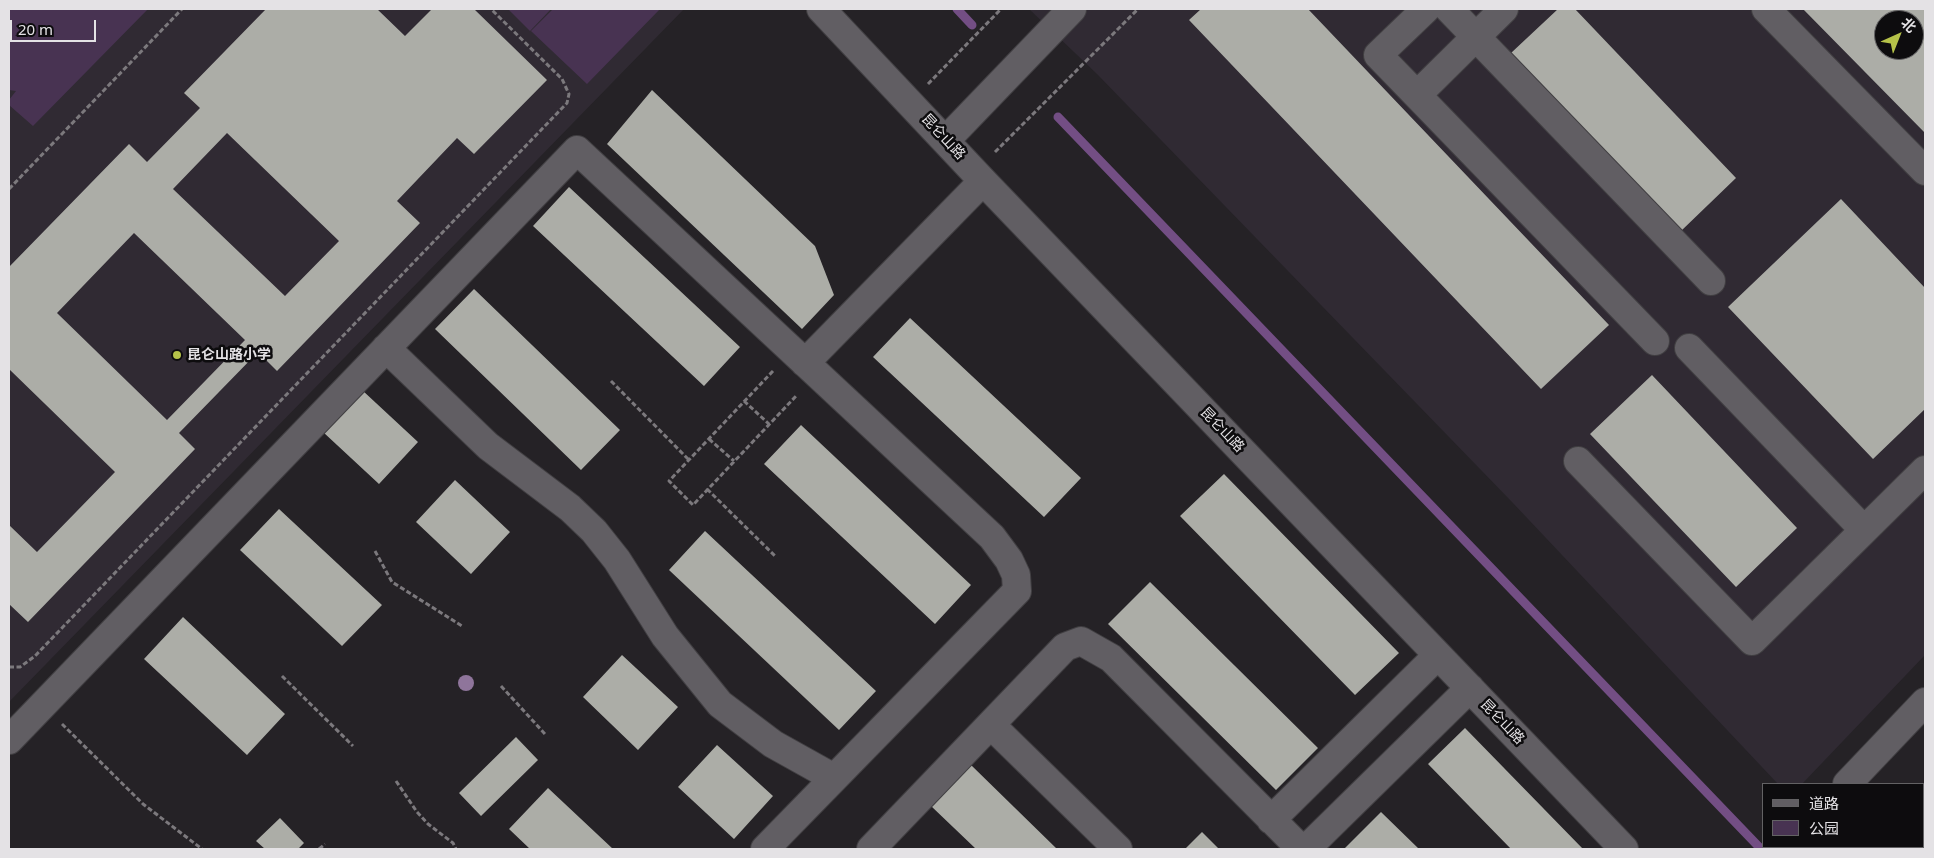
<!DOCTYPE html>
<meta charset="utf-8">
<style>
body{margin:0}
#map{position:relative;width:1934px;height:858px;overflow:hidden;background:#252226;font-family:"Noto Sans","Noto Sans SC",sans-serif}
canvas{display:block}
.frame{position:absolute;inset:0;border:10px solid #e4e2e5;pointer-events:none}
.legend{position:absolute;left:1762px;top:783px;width:162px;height:65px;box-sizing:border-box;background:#0d0c0e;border:1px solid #636264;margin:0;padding:6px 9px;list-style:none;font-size:15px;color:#e4e2e5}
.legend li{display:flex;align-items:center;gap:10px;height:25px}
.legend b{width:25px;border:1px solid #636264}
.north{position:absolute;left:1874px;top:10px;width:50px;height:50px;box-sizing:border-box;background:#0d0c0e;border:1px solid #636264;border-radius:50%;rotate:44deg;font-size:14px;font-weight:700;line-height:20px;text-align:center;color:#e4e2e5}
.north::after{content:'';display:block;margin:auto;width:18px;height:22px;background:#b5c249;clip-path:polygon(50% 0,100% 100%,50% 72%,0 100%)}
.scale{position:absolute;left:10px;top:20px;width:86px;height:22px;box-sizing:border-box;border:2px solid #e4e2e5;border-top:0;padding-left:6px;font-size:15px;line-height:18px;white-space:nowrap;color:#e4e2e5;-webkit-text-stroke:4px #0d0c0e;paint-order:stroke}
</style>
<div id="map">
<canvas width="1934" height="858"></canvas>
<div class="frame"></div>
<ul class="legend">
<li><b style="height:6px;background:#615e63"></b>道路</li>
<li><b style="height:14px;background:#483352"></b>公园</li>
</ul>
<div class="north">北</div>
<div class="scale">20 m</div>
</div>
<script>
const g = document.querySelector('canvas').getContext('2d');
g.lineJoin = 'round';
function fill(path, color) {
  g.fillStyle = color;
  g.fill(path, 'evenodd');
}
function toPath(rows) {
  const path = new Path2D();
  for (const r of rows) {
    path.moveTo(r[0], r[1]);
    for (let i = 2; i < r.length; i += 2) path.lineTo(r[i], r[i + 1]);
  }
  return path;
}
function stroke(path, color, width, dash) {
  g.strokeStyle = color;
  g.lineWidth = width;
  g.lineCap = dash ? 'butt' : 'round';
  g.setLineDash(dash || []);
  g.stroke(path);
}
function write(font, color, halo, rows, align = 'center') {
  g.font = font + ' "Noto Sans","Noto Sans SC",sans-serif';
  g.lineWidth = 5;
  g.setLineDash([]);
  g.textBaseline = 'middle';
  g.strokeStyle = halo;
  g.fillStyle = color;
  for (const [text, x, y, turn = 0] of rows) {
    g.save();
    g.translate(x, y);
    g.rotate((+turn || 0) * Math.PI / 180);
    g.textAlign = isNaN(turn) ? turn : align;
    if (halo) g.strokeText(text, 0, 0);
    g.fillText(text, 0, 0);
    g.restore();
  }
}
fill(toPath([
 [9,9,684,9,9,702],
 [1029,9,1925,9,1925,655,1802,784,1778,784,1512,502,1097,74],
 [1884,20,1914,20,1914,50,1884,50]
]), '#302a33');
fill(toPath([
 [9,9,148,9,33,126,9,105,9,100,16,91,9,90],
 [508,9,551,9,530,31],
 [553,9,660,9,587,84,531,31]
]), '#483352');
stroke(toPath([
 [957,9,972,25],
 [1058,117,1761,849]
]), '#734e84', 9);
fill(toPath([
 [266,9,377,9,405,36,432,9,474,9,547,80,474,154,457,138,397,201,420,223,277,371,258,352,179,433,195,449,28,622,9,604,9,525,37,552,115,472,9,369,9,267,129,144,147,162,200,108,184,93],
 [227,133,339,241,285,296,173,189],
 [134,233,245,340,167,420,57,313],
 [1201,9,1308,9,1609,325,1541,389,1189,20],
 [1558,9,1575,9,1736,178,1681,231,1511,53],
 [1803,9,1925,9,1925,133],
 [1884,20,1914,20,1914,50,1884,50],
 [652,90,815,246,834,295,802,329,607,144],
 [569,187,740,347,704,386,533,226],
 [1841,199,1925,288,1925,409,1873,459,1728,307],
 [474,289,620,430,581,470,435,329],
 [910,318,1081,478,1044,517,873,357],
 [1652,375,1797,528,1736,587,1590,434],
 [362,390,418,442,379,484,323,432],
 [801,425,971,585,935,624,764,464],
 [1224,474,1399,653,1355,695,1180,516],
 [455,480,510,532,471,574,416,522],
 [279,509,382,605,342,646,240,550],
 [705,531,876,691,839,730,669,570],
 [1150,582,1318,748,1276,790,1108,624],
 [183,617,285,714,247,755,144,659],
 [622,655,678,707,638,750,583,697],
 [1465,728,1583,849,1511,849,1428,764],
 [516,737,538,760,481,816,459,793],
 [717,745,773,796,734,839,678,787],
 [971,765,1057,849,976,849,931,806],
 [548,788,613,849,530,849,509,829],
 [1381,812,1419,849,1344,849],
 [280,818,304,843,298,849,265,849,256,841],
 [1202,832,1219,849,1185,849]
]), '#acada7');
const minor = toPath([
 [821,9,983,181,1624,849],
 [1426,9,1378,55,1655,341],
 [1449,9,1711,281],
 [1766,9,1925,171],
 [1417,95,1504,9],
 [946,140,1072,9],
 [386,348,488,446,570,508,594,531,617,560,665,636,720,704,773,744,834,778],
 [1689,348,1864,530],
 [805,363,983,181],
 [1578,461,1752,641,1925,470],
 [991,725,1118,849],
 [9,740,577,150,992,537,1009,560,1016,575,1017,591,765,849],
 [1847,784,1925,702],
 [1271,820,1438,655],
 [871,849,1065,647,1081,641,1111,658,1301,849],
 [1306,849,1470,688]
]);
stroke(minor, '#413f42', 30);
stroke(toPath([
 [928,84,1001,9],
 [995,152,1138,9],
 [9,189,182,9],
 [773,371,669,481,693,505,797,395],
 [611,381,689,460],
 [744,401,769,424],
 [709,439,734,461],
 [707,489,776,557],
 [375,551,392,582,462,626],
 [9,667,20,667,35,656,567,103,569,94,562,79,491,9],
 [282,676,353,746],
 [501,686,545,734],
 [62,724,143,804,202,849],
 [396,781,417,812,428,824,453,843,456,849],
 [319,849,325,844]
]), '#7c797d', 3, [5, 2.5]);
stroke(minor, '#615e63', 28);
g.fillStyle = '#8f759b';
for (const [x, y] of [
 [466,683]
]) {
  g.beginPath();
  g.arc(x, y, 8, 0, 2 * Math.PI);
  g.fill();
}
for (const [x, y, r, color] of [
 [177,355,5,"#b5c249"]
]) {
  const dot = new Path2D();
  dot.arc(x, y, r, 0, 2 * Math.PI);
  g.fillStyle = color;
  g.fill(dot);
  stroke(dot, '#0d0c0e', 2);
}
write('14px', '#e4e2e5', '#0d0c0e', [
 ["昆仑山路",943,137,47],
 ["昆仑山路",1222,430,46],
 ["昆仑山路",1502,722,46]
]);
write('bold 14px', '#e4e2e5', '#0d0c0e', [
 ["昆仑山路小学",187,355]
], 'left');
</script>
